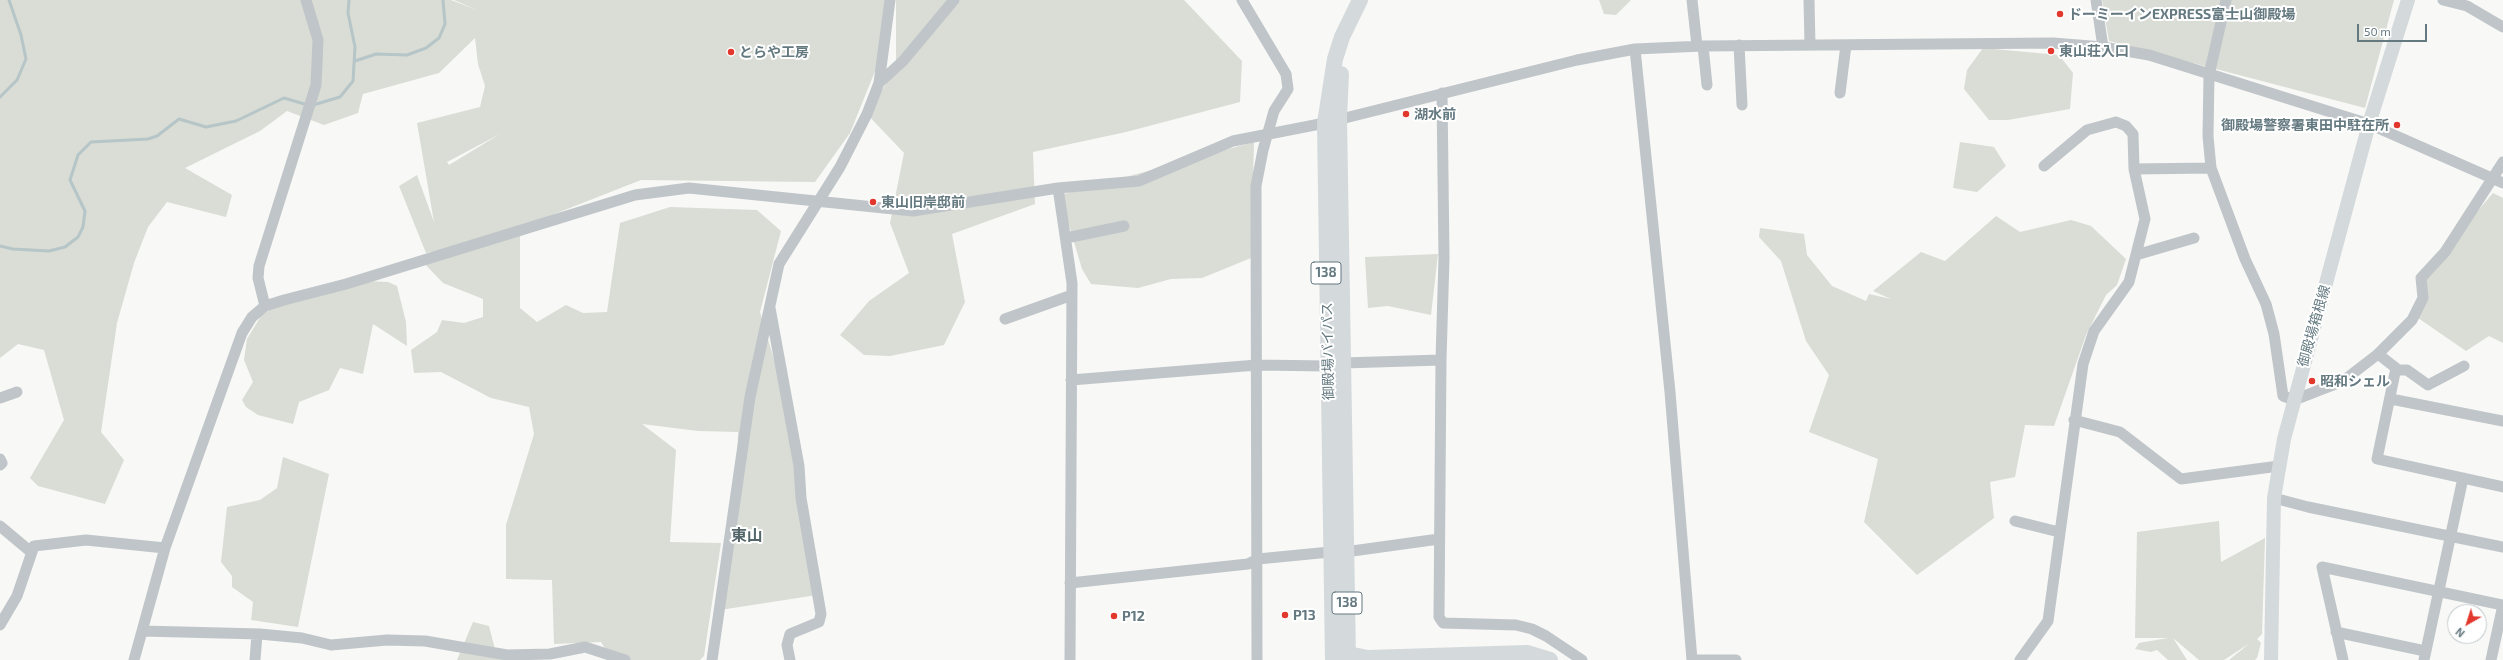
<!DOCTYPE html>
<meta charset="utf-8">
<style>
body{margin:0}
#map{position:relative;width:2503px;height:660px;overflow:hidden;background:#f8f8f6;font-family:"Exo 2",sans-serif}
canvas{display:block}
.north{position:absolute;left:2447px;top:604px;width:40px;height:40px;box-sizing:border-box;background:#fff;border:1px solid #c1c9cc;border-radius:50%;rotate:219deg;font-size:11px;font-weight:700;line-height:16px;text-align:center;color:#647980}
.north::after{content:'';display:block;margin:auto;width:14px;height:18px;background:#e1372d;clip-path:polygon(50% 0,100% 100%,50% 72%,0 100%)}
.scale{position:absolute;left:2357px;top:24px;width:70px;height:18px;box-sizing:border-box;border:2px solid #647980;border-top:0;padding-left:5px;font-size:12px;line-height:14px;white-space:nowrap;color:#647980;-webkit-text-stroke:3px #fff;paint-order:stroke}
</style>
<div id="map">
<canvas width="2503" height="660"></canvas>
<div class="north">N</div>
<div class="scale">50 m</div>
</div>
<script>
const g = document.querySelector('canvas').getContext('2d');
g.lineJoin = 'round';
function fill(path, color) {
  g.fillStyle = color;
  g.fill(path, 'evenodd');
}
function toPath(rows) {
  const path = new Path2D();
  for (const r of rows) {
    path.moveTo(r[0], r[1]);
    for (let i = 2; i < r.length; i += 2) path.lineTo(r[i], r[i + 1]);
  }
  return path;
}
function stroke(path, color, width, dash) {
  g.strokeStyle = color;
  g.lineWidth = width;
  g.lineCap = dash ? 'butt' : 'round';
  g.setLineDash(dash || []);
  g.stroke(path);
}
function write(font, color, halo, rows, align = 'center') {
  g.font = font + ' "Exo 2","Noto Sans JP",sans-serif';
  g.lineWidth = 4;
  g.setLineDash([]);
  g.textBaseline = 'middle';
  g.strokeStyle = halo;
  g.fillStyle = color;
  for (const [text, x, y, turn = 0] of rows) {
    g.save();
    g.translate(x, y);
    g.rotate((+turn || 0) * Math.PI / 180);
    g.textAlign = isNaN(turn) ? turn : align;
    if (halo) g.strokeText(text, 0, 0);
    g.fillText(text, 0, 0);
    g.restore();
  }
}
fill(toPath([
 [0,0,451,0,477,10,454,0,885,0,880,59,850,133,815,182,641,180,491,239,520,231,520,308,537,322,566,305,583,313,607,312,620,223,670,207,757,210,781,231,760,312,788,407,817,595,720,610,736,497,738,432,698,431,642,424,676,450,670,542,721,543,704,656,700,660,612,660,601,642,554,644,552,580,506,579,506,525,534,434,529,407,491,398,441,372,414,373,411,350,437,332,442,320,464,323,483,317,483,299,443,283,422,261,480,243,426,253,399,186,417,175,434,222,417,123,480,107,485,86,478,64,475,38,439,73,363,94,358,113,324,125,287,111,260,131,185,168,232,195,226,217,167,202,148,227,134,263,117,323,101,432,124,460,105,504,38,486,30,478,64,420,44,350,18,344,0,358],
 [500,134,449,165,447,162],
 [896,0,1184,0,1242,61,1240,102,1126,132,1033,152,1035,204,952,234,965,302,944,345,890,356,864,355,840,335,869,301,909,273,890,223,904,153,867,114,896,68],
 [1599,0,1631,0,1616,15,1604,14],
 [2102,0,2394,0,2365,108,2109,41],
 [1983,48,2059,55,2073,73,2070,109,2008,120,1989,120,1964,89,1967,70],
 [1254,142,1251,258,1202,278,1171,279,1138,288,1091,284,1082,269,1060,195],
 [1960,142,1994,147,2006,166,1977,192,1953,188],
 [2493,193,2503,198,2503,343,2489,336,2466,351,2418,318,2421,278],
 [1996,216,2020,232,2071,220,2091,226,2126,259,2117,285,2106,295,2086,335,2054,426,2025,425,2015,477,1990,482,1994,518,1917,575,1864,522,1878,459,1809,432,1829,375,1806,341,1781,261,1759,237,1760,228,1804,234,1807,255,1832,286,1866,301,1869,294,1891,299,1873,291,1921,252,1945,261],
 [1438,254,1431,315,1388,306,1368,308,1365,257],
 [366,281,388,282,397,286,406,322,407,346,373,324,363,374,340,368,329,390,299,402,293,424,258,415,246,407,242,400,253,382,244,360,247,339,261,316,284,300],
 [283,457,329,474,298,627,251,620,253,602,232,587,232,576,221,562,227,507,260,500,277,488],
 [2219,521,2221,562,2265,538,2262,634,2257,639,2261,643,2257,658,2255,660,2229,660,2250,643,2224,660,2199,660,2173,638,2187,660,2168,660,2157,650,2151,652,2135,649,2139,643,2168,638,2135,638,2137,532],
 [473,622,489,626,497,657,506,660,457,660]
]), '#d9ddd5');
stroke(toPath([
 [355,61,376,54,407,55,426,48,439,38,445,24,443,0],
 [0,97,17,80,26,59,21,35,9,0],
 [313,105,340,97,353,81,355,47,348,13,349,0],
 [0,246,13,249,49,251,65,247,78,237,83,227,85,211,70,180,78,155,91,142,148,139,157,136,179,119,206,127,236,121,284,98,308,105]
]), '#b6c5c7', 3);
stroke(toPath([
 [1242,0,1286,74,1288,89,1274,111,1263,150,1256,186,1257,660],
 [1692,0,1697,46],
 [1809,0,1810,45],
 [2096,0,2103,47],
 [2226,0,2209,75,2208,136,2211,168,2245,259,2266,304,2274,334,2283,396,2294,400,2343,381,2378,354,2412,320,2423,298,2421,278,2445,252,2503,162],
 [2443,0,2467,6,2503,27],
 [1739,45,1742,105],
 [1703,46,1707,85],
 [1635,49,1670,392,1692,660],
 [879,83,903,61,954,0],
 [1442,93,1444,258,1441,360,1439,617,1443,623,1516,625,1532,629,1546,636,1582,660],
 [1840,93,1846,45],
 [2134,169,2211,168],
 [1058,188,1072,283,1070,660],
 [1066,238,1124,226],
 [2136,255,2194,238],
 [265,306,258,278,259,266,316,85,318,40,306,0],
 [770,308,799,466,801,498,821,614,819,622,790,634,787,645,790,660],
 [1005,319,1072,295],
 [2378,354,2396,368,2377,459,2503,487],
 [1343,363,1441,360],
 [2396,370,2407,370,2428,385,2464,366],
 [1071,380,1257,365,1328,366],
 [0,398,17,392],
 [2391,399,2503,421],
 [2074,420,2120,432,2181,479,2279,466],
 [0,459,2,463,0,465],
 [2274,498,2308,507,2503,547],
 [2015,521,2059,532],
 [0,526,31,552],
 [1345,552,1439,539],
 [1070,583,1248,564,1258,559,1330,552],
 [0,625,17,596,34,546,86,540,165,548],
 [142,631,260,634,302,638,331,645,387,640,425,641,507,655,550,654,585,647,625,660],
 [2336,632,2425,651],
 [134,660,165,548,242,333,252,317,265,306,284,300,346,284,635,195,689,188,913,211,1058,188,1139,181,1233,141,1325,123,1577,60,1635,49,1703,46,2053,43,2103,47,2149,55,2369,124,2503,183],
 [255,660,257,634],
 [712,660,750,397,779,264,840,167,867,114,879,83,890,0],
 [1696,660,1736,660],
 [2020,660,2048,621,2083,364,2094,331,2129,282,2145,219,2134,169,2133,134,2126,126,2116,122,2087,130,2044,166],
 [2343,660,2322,567,2503,605],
 [2424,660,2463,478],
 [2491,660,2503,605]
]), '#bfc5c8', 11);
stroke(toPath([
 [2271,660,2274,498,2284,439,2369,124,2408,0]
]), '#d4d9dc', 14);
stroke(toPath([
 [1341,74,1339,119,1348,660],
 [1339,649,1348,654,1368,658,1527,653,1550,660],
 [1333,660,1325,123,1335,59,1342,37,1360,0]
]), '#d4d9dc', 16);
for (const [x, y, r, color] of [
 [2060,14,4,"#e1372d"],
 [2051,51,4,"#e1372d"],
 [731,52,4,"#e1372d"],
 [1406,114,4,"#e1372d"],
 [2397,125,4,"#e1372d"],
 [873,202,4,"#e1372d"],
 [2312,381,4,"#e1372d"],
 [1285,615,4,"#e1372d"],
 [1114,616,4,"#e1372d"]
]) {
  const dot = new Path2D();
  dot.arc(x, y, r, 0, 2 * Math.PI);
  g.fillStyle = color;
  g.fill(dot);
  stroke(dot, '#fff', 1.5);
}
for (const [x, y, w] of [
 [1326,273,30],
 [1347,603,30]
]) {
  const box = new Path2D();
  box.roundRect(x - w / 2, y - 11, w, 22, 3);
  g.fillStyle = '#fff';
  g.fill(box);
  stroke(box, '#647980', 1);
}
write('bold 13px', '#647980', null, [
 ["138",1326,273],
 ["138",1347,603]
]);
write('bold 14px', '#647980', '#fff', [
 ["ドーミーインEXPRESS富士山御殿場",2068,14],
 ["東山荘入口",2059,51],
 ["とらや工房",739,52],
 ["湖水前",1414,114],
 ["御殿場警察署東田中駐在所",2389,125,"right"],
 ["東山旧岸邸前",881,202],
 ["昭和シェル",2320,381],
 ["P13",1293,615],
 ["P12",1122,616]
], 'left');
write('14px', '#647980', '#fff', [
 ["御殿場箱根線",2314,326,-74],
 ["御殿場バイパス",1328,351,-91]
]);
write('bold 16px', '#55666b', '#fff', [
 ["東山",747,536]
]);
</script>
